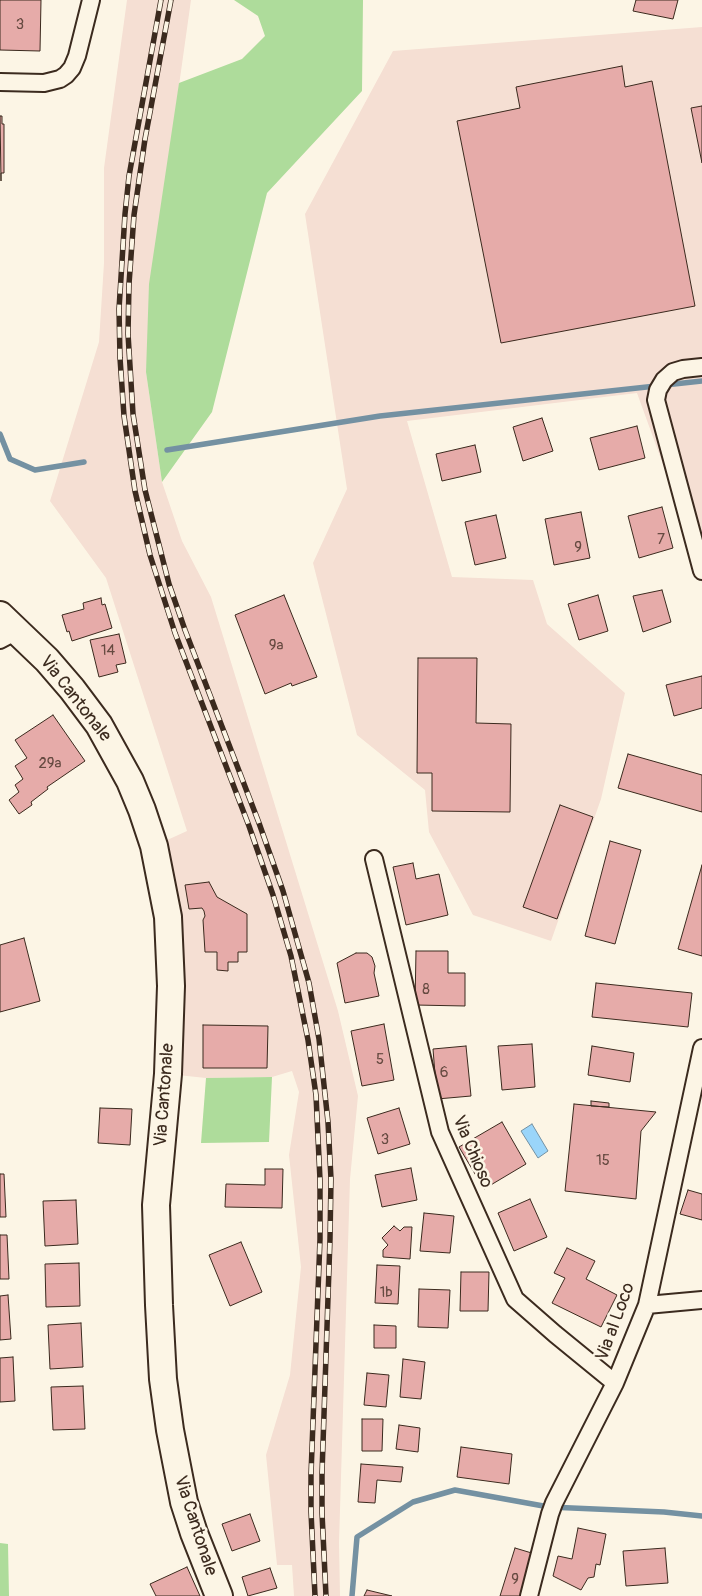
<!DOCTYPE html>
<style>
body{margin:0}
canvas{display:block;background:#fcf5e5}
</style>
<canvas width="702" height="1596"></canvas>
<script>
const g = document.querySelector('canvas').getContext('2d');
g.lineJoin = 'round';
function fill(path, color) {
  g.fillStyle = color;
  g.fill(path, 'evenodd');
}
function toPath(rows) {
  const path = new Path2D();
  for (const r of rows) {
    path.moveTo(r[0], r[1]);
    for (let i = 2; i < r.length; i += 2) path.lineTo(r[i], r[i + 1]);
  }
  return path;
}
function stroke(path, color, width, dash) {
  g.strokeStyle = color;
  g.lineWidth = width;
  g.lineCap = dash ? 'butt' : 'round';
  g.setLineDash(dash || []);
  g.stroke(path);
}
function write(font, color, halo, rows, align = 'center') {
  g.font = font + ' Pangolin,sans-serif';
  g.lineWidth = 5;
  g.setLineDash([]);
  g.textBaseline = 'middle';
  g.strokeStyle = halo;
  g.fillStyle = color;
  for (const [text, x, y, turn = 0] of rows) {
    g.save();
    g.translate(x, y);
    g.rotate((+turn || 0) * Math.PI / 180);
    g.textAlign = isNaN(turn) ? turn : align;
    if (halo) g.strokeText(text, 0, 0);
    g.fillText(text, 0, 0);
    g.restore();
  }
}
fill(toPath([
 [127,0,191,0,166,178,146,372,162,482,182,541,211,597,338,1011,358,1096,350,1179,339,1543,340,1596,294,1596,292,1565,277,1565,266,1455,290,1375,301,1267,289,1155,299,1092,292,1071,272,1077,206,1078,168,1074,154,846,187,831,106,578,50,501,99,342,104,263,104,168],
 [702,27,702,583,673,492,637,393,407,421,452,577,533,580,547,624,625,693,601,799,551,941,473,915,429,832,425,790,357,735,313,563,347,489,305,214,393,51]
]), '#f5dfd3');
fill(toPath([
 [234,0,363,0,362,91,267,193,212,412,162,482,146,372,149,284,179,83,242,59,265,36,258,16],
 [272,1077,269,1142,201,1143,206,1078],
 [0,1543,8,1544,9,1596,0,1596]
]), '#aedc9b');
const water = toPath([
 [532,1124,548,1151,538,1158,521,1131,532,1124]
]);
fill(water, '#9ad5fa');
stroke(water, '#7491a2', 1);
stroke(toPath([
 [0,434,10,459,35,470,84,462],
 [167,450,380,416,702,381],
 [352,1596,357,1537,413,1502,455,1490,549,1507,664,1512,702,1516]
]), '#7491a2', 5.5);
const building = toPath([
 [0,0,41,0,40,51,0,50,0,0],
 [636,0,678,0,673,19,633,11,636,0],
 [622,66,625,87,652,81,695,306,501,343,457,121,520,108,516,87,622,66],
 [702,106,702,163,691,108,702,106],
 [0,116,2,116,2,124,4,124,4,173,1,173,1,181,0,116],
 [542,418,553,451,523,461,513,427,542,418],
 [637,426,645,458,599,470,590,438,637,426],
 [475,445,481,472,442,481,436,454,475,445],
 [662,507,673,548,639,558,628,516,662,507],
 [581,512,590,558,554,565,545,519,581,512],
 [496,515,506,558,475,565,465,522,496,515],
 [662,590,671,622,643,632,633,596,662,590],
 [284,595,317,677,292,686,291,683,265,694,235,615,284,595],
 [598,595,608,631,579,640,568,604,598,595],
 [101,598,102,605,105,604,112,628,72,641,69,631,67,632,62,615,84,609,83,603,101,598],
 [119,634,126,663,116,665,118,672,99,677,90,640,119,634],
 [418,658,477,658,476,723,511,724,510,812,432,811,432,773,417,773,418,658],
 [702,676,702,708,674,716,666,685,702,676],
 [53,715,85,761,47,787,48,789,31,802,32,805,19,814,9,800,19,792,15,785,23,779,15,766,27,758,15,740,53,715],
 [628,754,702,775,702,812,618,788,628,754],
 [560,805,593,817,557,919,523,907,560,805],
 [610,841,641,850,615,944,585,936,610,841],
 [413,863,416,879,439,874,448,915,406,925,393,867,413,863],
 [702,865,702,956,678,949,702,865],
 [209,882,217,897,247,914,247,952,238,952,238,962,228,962,228,971,217,970,217,952,205,952,203,920,205,916,204,911,202,908,189,909,185,885,209,882],
 [24,938,40,1001,0,1012,0,945,24,938],
 [416,951,448,951,448,973,465,973,465,1006,415,1005,416,951],
 [356,953,367,953,372,957,375,966,374,973,379,996,345,1003,337,963,356,953],
 [596,983,692,993,688,1027,592,1017,596,983],
 [384,1024,394,1080,362,1086,351,1031,384,1024],
 [203,1025,268,1026,267,1068,203,1068,203,1025],
 [532,1044,535,1087,502,1090,498,1046,532,1044],
 [466,1046,471,1096,437,1099,433,1049,466,1046],
 [592,1046,634,1053,630,1082,588,1075,592,1046],
 [591,1101,609,1103,609,1107,591,1106,591,1101],
 [574,1104,656,1112,641,1131,636,1199,565,1191,574,1104],
 [100,1108,132,1109,130,1145,98,1143,100,1108],
 [399,1108,410,1144,378,1154,367,1118,399,1108],
 [502,1122,526,1164,484,1189,459,1147,502,1122],
 [411,1168,417,1200,382,1207,375,1175,411,1168],
 [265,1169,283,1169,282,1208,225,1207,226,1184,265,1185,265,1169],
 [0,1174,4,1174,6,1217,0,1217,0,1174],
 [688,1190,702,1194,702,1220,680,1214,688,1190],
 [530,1199,547,1237,514,1251,498,1213,530,1199],
 [76,1200,78,1244,45,1246,43,1201,76,1200],
 [424,1213,454,1216,450,1253,420,1251,424,1213],
 [394,1226,400,1231,404,1227,412,1227,410,1259,383,1257,383,1250,388,1245,382,1238,394,1226],
 [0,1235,7,1235,9,1279,0,1279,0,1235],
 [241,1242,262,1292,230,1306,209,1255,241,1242],
 [567,1248,595,1261,586,1279,617,1295,601,1327,552,1303,565,1278,554,1273,567,1248],
 [79,1263,80,1306,46,1307,45,1264,79,1263],
 [377,1265,400,1266,398,1304,375,1303,377,1265],
 [461,1272,489,1272,488,1311,460,1311,461,1272],
 [419,1289,450,1290,448,1328,418,1327,419,1289],
 [8,1295,11,1339,0,1340,0,1296,8,1295],
 [81,1323,83,1367,50,1369,48,1325,81,1323],
 [374,1325,396,1326,396,1348,374,1348,374,1325],
 [13,1357,15,1401,0,1402,0,1358,13,1357],
 [403,1359,425,1362,421,1399,400,1397,403,1359],
 [367,1373,389,1375,386,1407,364,1405,367,1373],
 [83,1386,85,1429,53,1430,51,1387,83,1386],
 [362,1419,383,1419,382,1451,362,1451,362,1419],
 [399,1425,420,1428,418,1452,396,1449,399,1425],
 [461,1447,512,1454,509,1484,457,1477,461,1447],
 [361,1464,403,1467,401,1482,377,1480,375,1503,358,1502,361,1464],
 [250,1514,260,1541,232,1551,222,1524,250,1514],
 [578,1528,606,1534,600,1565,596,1564,594,1577,588,1578,581,1590,553,1576,558,1556,572,1559,578,1528],
 [515,1548,535,1554,522,1596,500,1596,515,1548],
 [665,1548,668,1583,626,1586,623,1551,665,1548],
 [187,1567,200,1596,156,1596,150,1584,187,1567],
 [270,1568,277,1588,248,1596,242,1577,270,1568],
 [367,1590,392,1596,364,1596,367,1590]
]);
fill(building, '#e6aba9');
stroke(building, '#3b2a1e', 1);
const minor = toPath([
 [0,82,44,83,60,79,66,75,72,68,77,56,91,0],
 [702,367,683,369,673,372,664,380,658,390,656,400,702,571],
 [0,640,17,631],
 [374,859,440,1132,515,1299,555,1334,615,1383],
 [647,1305,702,1300],
 [529,1596,550,1514,554,1503,615,1383,647,1305,702,1048]
]);
const primary = toPath([
 [0,615,47,660,72,689,99,725,130,781,142,810,154,846,168,917,171,986,168,1074,156,1205,159,1305,163,1379,170,1430,184,1502,194,1533,219,1596]
]);
stroke(minor, '#3b2a1e', 20);
stroke(primary, '#3b2a1e', 30);
stroke(minor, '#fcf5e5', 16);
stroke(primary, '#fcf5e5', 26);
const rail = toPath([
 [161,0,129,176,125,214,119,309,120,358,124,416,135,491,150,555,175,633,249,826,273,895,291,956,308,1040,316,1095,320,1180,320,1239,311,1474,311,1512,315,1596],
 [171,0,145,139,134,215,129,284,128,334,133,414,145,490,169,584,185,630,259,823,283,891,309,983,319,1039,328,1122,331,1179,330,1239,322,1473,322,1513,326,1596]
]);
stroke(rail, '#3b2a1e', 5.5);
stroke(rail, '#fcf5e5', 4, [11]);
write('15px', '#664a41', null, [
 ["3",20,25],
 ["7",661,540],
 ["9",578,548],
 ["9a",276,646],
 ["14",108,651],
 ["29a",50,764],
 ["8",426,990],
 ["5",380,1060],
 ["6",444,1073],
 ["3",385,1140],
 ["15",603,1161],
 ["1b",386,1293],
 ["9",515,1580]
]);
write('18px', '#3b2a1e', '#fcf5e5', [
 ["Via Cantonale",75,699,52],
 ["Via Cantonale",165,1095,-86],
 ["Via Chioso",472,1152,67],
 ["Via al Loco",616,1322,-70],
 ["Via Cantonale",195,1526,72]
]);
</script>
